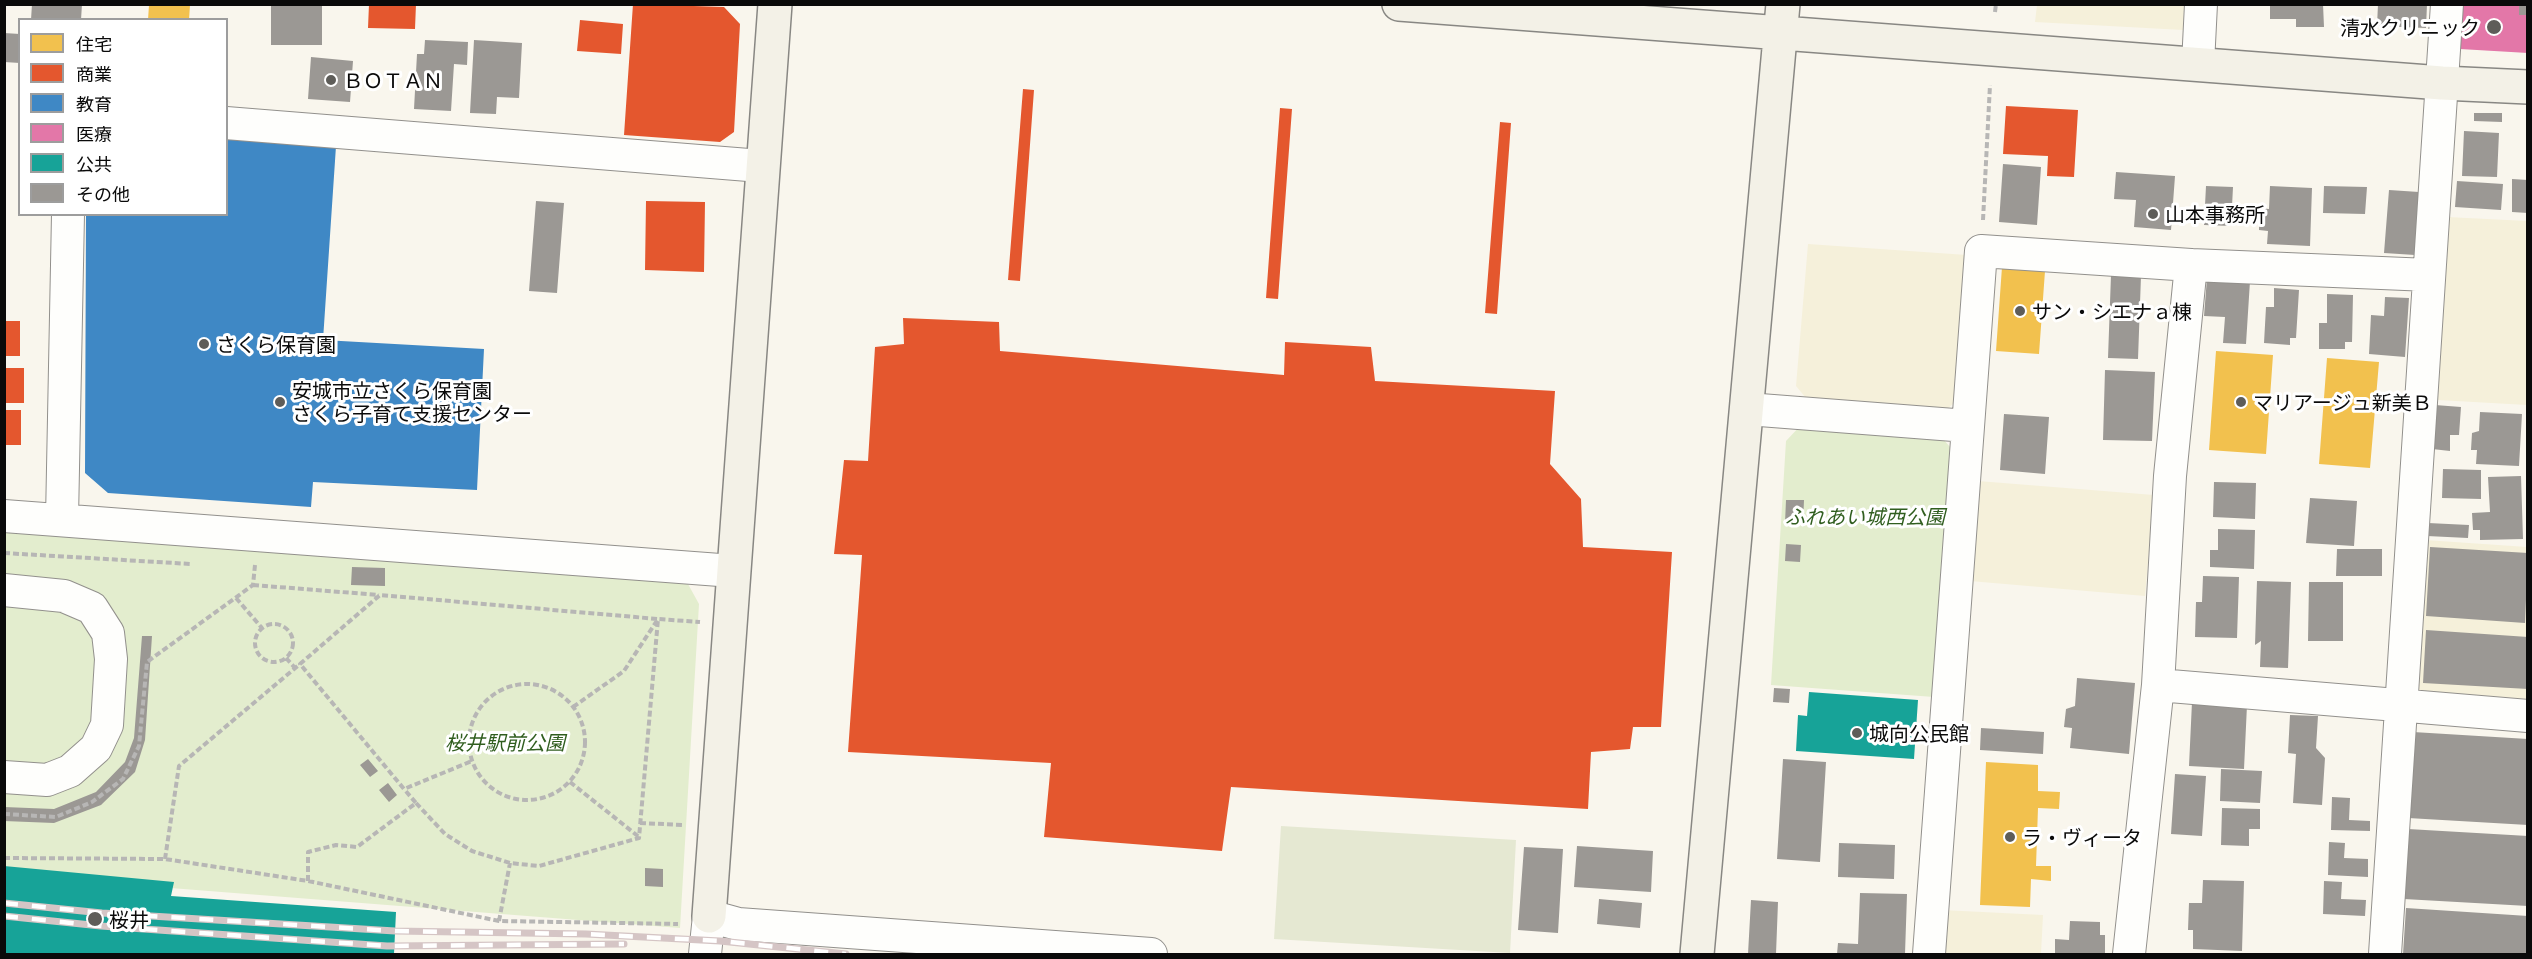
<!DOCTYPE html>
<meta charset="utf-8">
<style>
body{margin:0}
#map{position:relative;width:2532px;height:959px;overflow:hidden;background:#f9f6ed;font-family:Georgia,"Noto Sans JP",serif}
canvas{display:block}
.frame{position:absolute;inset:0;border:6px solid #0a0a0a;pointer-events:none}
.legend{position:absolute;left:18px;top:18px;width:210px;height:198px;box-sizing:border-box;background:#fff;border:2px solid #9d9d9d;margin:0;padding:8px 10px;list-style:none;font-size:18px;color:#0a0a0a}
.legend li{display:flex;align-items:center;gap:12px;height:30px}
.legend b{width:30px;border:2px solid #9d9d9d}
</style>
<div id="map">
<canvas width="2532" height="959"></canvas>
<div class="frame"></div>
<ul class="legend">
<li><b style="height:16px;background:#f2c14e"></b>住宅</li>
<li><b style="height:16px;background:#e4572e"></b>商業</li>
<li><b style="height:16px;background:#3f88c5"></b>教育</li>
<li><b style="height:16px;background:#e377a8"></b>医療</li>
<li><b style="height:16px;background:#17a398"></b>公共</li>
<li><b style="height:16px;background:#9b9894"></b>その他</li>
</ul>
</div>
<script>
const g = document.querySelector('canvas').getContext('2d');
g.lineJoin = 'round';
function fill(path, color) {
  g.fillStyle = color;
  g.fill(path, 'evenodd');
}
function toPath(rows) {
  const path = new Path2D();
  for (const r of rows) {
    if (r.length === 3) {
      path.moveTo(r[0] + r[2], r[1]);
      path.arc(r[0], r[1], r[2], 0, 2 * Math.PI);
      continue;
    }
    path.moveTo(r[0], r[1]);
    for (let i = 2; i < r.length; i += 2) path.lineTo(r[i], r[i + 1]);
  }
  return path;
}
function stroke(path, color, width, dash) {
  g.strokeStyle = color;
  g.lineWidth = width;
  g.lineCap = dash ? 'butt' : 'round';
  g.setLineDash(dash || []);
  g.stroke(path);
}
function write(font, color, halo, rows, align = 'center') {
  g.font = font + ' Georgia,"Noto Sans JP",serif';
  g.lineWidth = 6;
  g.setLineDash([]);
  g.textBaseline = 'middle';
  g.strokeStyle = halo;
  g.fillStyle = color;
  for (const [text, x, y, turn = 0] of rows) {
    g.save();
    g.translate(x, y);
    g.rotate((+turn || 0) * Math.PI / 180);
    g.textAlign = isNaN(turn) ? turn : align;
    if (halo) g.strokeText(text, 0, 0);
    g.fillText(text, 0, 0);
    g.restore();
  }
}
fill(toPath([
 [2037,5,2184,5,2183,30,2035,22],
 [2447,217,2527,221,2527,405,2438,400],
 [1808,244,1967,255,1956,401,1945,411,1806,398,1796,386],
 [1978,481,2154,495,2145,596,1970,581],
 [2425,540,2527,547,2527,699,2415,691],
 [1942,910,2043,915,2041,954,1940,954]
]), '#f5f0da');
fill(toPath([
 [1802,424,1944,440,1956,454,1934,697,1771,685,1786,441],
 [5,532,688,584,699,604,680,928,5,875]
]), '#e3edce');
fill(toPath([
 [1281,826,1516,840,1510,953,1274,939]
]), '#e5e8d2');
fill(toPath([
 [149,5,190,5,189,20,148,20],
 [2002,267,2045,271,2039,354,1996,351],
 [2216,351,2273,355,2266,454,2209,450],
 [2327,358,2379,362,2370,468,2319,464],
 [1986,762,2038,765,2038,791,2060,792,2059,809,2038,808,2036,866,2051,866,2051,881,2031,879,2030,907,1980,905]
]), '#f2c14e');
fill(toPath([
 [369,4,416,4,415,29,368,28],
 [633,4,724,7,740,24,734,132,720,142,624,135],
 [580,20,623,24,621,54,577,51],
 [1023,89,1034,90,1020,281,1008,280],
 [2006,106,2078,110,2074,177,2047,176,2048,156,2003,154],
 [1280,108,1292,109,1278,299,1266,298],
 [1500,122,1511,123,1497,314,1485,313],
 [646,201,705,202,704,272,645,270],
 [903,318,999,322,1000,351,1284,375,1285,342,1371,347,1375,381,1555,391,1550,464,1581,499,1583,547,1672,552,1661,727,1633,727,1630,749,1591,752,1588,809,1231,787,1222,851,1044,837,1051,763,848,752,862,555,834,554,844,460,868,461,875,347,904,344],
 [4,321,20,321,20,356,4,356],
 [4,368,24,368,24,403,4,403],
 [4,410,21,410,21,445,4,445]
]), '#e4572e');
fill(toPath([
 [226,138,336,146,323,340,484,349,477,490,313,482,311,507,108,493,85,473,86,214,226,214]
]), '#3f88c5');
fill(toPath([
 [2462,4,2528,4,2528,53,2460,49]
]), '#e377a8');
fill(toPath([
 [1809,692,1918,700,1914,759,1796,751,1798,715,1807,716],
 [4,866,174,882,171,896,396,912,394,954,4,954]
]), '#17a398');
fill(toPath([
 [32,4,82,4,81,20,31,20],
 [271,4,322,4,322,45,271,45],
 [2270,4,2323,4,2324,27,2296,27,2296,19,2270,19],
 [2378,4,2427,4,2426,28,2377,26],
 [2519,4,2528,4,2528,15,2519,15],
 [4,33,20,34,20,63,4,62],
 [425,40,468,42,467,65,454,64,451,111,414,109,417,54,424,54],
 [474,40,522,43,519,98,497,97,496,114,470,113],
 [311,57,353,61,350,102,308,99],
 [2474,113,2502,113,2502,122,2474,121],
 [2464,131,2499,133,2497,177,2462,176],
 [2003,164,2041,167,2037,225,1999,222],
 [2116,172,2175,176,2171,230,2134,227,2136,200,2114,199],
 [2512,179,2528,180,2528,213,2512,212],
 [2457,181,2503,184,2501,210,2455,207],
 [2206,186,2233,187,2231,226,2204,225],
 [2270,186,2312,188,2310,246,2267,244,2268,231,2259,230,2259,208,2269,209],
 [2324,186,2367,187,2365,214,2323,213],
 [2389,190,2419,192,2415,255,2384,253],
 [536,201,564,203,557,293,529,291],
 [2111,275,2141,276,2138,359,2108,358],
 [2207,278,2250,281,2246,344,2223,343,2225,317,2204,316],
 [2274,288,2299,290,2296,338,2290,338,2290,345,2264,343,2266,307,2274,307],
 [2327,294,2353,295,2352,342,2345,342,2345,349,2319,349,2319,323,2327,323],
 [2385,297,2409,298,2405,357,2369,354,2371,315,2384,316],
 [2105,370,2155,372,2152,441,2103,440],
 [2435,405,2461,407,2459,435,2450,435,2450,451,2432,449],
 [2480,412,2522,414,2519,466,2476,464,2477,450,2471,450,2472,433,2479,431],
 [2004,414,2049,417,2045,474,2000,470],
 [2443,469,2481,470,2481,499,2442,498],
 [2521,476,2523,539,2480,540,2480,530,2473,530,2472,513,2490,512,2488,477],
 [2214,482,2256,483,2255,519,2213,517],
 [2310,498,2357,501,2354,546,2306,543],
 [1786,500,1804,500,1803,524,1785,523],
 [2428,523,2469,525,2468,538,2427,536],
 [2218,529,2255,530,2254,569,2210,567,2210,550,2218,550],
 [1786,544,1801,545,1800,562,1785,561],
 [2430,547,2528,553,2525,623,2426,616],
 [2337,549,2382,549,2382,576,2336,576],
 [352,567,385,568,385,586,351,585],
 [2203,576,2239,577,2237,638,2195,637,2196,602,2202,602],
 [2257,581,2291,582,2288,668,2260,667,2261,641,2255,645],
 [2309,582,2343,582,2343,641,2308,641],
 [2426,630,2528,637,2528,689,2423,683],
 [142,636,152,636,145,740,135,772,101,805,54,823,4,821,4,807,54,809,96,792,125,762,134,738],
 [2077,678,2135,683,2129,754,2070,748,2072,728,2064,727,2066,709,2075,706],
 [1774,688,1790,689,1789,703,1773,702],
 [2192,702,2247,705,2244,769,2189,766],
 [2290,715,2318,716,2316,748,2325,758,2322,805,2293,803,2296,754,2288,753],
 [1981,728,2044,732,2043,754,1980,750],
 [2413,732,2528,739,2528,825,2408,818],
 [368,759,378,771,370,777,360,765],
 [1783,759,1826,762,1820,862,1777,859],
 [2221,769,2262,771,2260,803,2220,801],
 [2175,774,2206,776,2202,836,2171,834],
 [388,783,397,795,389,802,379,790],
 [2332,797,2350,798,2349,820,2370,821,2370,831,2331,830],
 [2222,808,2260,809,2260,829,2249,829,2249,846,2221,845],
 [2408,829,2528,836,2528,906,2404,899],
 [2329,842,2345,843,2344,858,2368,859,2368,877,2328,875],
 [1839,843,1895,845,1894,879,1838,877],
 [1577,846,1653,851,1651,892,1574,887],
 [1524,847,1563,849,1558,933,1518,930],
 [645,868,663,869,663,887,645,886],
 [2203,880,2244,881,2242,951,2193,949,2193,930,2188,930,2189,903,2202,903],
 [2324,881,2342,882,2341,899,2366,900,2365,916,2323,914],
 [1860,893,1907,894,1905,954,1837,954,1838,943,1858,944],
 [1599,899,1642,903,1640,928,1597,924],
 [1751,900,1778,902,1776,954,1748,954],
 [2406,908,2528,916,2528,954,2403,954],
 [2070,921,2100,922,2100,935,2105,935,2105,954,2055,954,2055,939,2069,940]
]), '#9b9894');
const street = toPath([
 [2198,64,2201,4],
 [226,123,761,166],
 [1747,409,1967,426],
 [4,516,733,571],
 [62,519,68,214],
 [4,590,64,596,92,608,108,633,111,659,107,725,96,748,70,771,47,780,4,777],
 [2158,685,2528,716],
 [705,954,709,916,738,924,1151,954],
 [1929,954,1981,251,2191,265,2429,275],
 [2129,954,2158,685,2170,476,2191,265],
 [2385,954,2447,4]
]);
const secondary = toPath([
 [1399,4,2442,83,2528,87],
 [709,916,775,4],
 [1697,954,1783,4]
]);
stroke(street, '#92908c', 34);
stroke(secondary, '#888783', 36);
stroke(toPath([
 [1995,12,1996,4],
 [1983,220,1990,85],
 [4,553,191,564],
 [253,585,379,595],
 [236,598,262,628],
 [274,643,19],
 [286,658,295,668],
 [527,742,58],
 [573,707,624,671,658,619,700,622],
 [570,782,639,837],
 [416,803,445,834,472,851,510,863,539,866,639,838,658,619,380,595,300,664,404,789,472,761],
 [4,814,56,817,92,802,123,779,139,746,147,662,253,585,255,565],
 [640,823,684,825],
 [4,858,165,859,308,881,499,921,678,924],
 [165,859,179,766,300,664],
 [308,881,308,852,336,845,357,847,416,803,404,789],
 [499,921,510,863]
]), '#b7b6b5', 4, [6, 3]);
stroke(street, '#fefefc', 32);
stroke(secondary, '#f3f1e7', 33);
const rail = toPath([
 [4,903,102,913,395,931,586,934,720,941,846,954],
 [4,916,101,926,387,946,624,944]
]);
stroke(rail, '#d5c5c5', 7);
stroke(rail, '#fff', 4.5, [14]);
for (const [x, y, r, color] of [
 [2494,27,8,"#5e5d59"],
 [331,80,6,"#5e5d59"],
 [2153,214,6,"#5e5d59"],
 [2020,311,6,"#5e5d59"],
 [204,344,6,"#5e5d59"],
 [280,402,6,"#5e5d59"],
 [2241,402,6,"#5e5d59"],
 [1857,733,6,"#5e5d59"],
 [2010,837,6,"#5e5d59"],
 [95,919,8,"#5e5d59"]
]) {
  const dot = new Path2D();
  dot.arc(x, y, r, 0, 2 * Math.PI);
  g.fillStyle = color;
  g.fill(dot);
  stroke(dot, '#fff', 2);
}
write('20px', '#0a0a0a', '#fff', [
 ["清水クリニック",2480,27,"right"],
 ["ＢＯＴＡＮ",343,80],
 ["山本事務所",2165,214],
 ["サン・シエナａ棟",2032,311],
 ["さくら保育園",216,344],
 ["安城市立さくら保育園",292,390],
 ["さくら子育て支援センター",292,413],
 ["マリアージュ新美Ｂ",2253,402],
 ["城向公民館",1869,733],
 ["ラ・ヴィータ",2022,837],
 ["桜井",109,919]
], 'left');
write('italic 20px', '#305e1f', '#fff', [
 ["ふれあい城西公園",1865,516],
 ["桜井駅前公園",505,742]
]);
</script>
